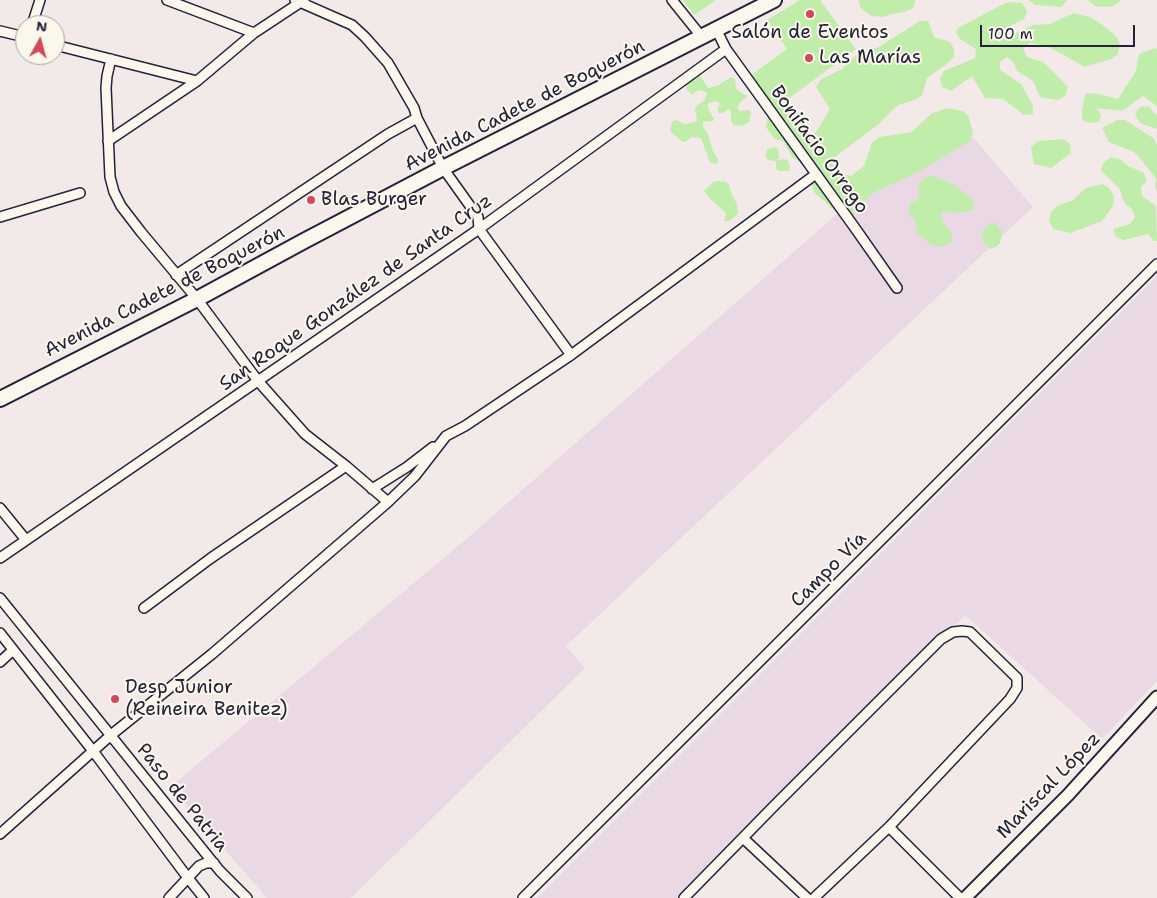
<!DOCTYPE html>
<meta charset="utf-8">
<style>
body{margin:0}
#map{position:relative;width:1157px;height:898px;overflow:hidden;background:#f3e9e8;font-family:"Shantell Sans",sans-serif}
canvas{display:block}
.north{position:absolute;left:15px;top:15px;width:50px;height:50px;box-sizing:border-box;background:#fbf7ec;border:1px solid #a4a2a5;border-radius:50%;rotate:7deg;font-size:14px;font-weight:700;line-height:20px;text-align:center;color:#22223b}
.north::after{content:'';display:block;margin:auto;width:18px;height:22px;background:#d1495b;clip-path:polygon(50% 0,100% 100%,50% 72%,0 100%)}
.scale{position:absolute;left:980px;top:25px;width:155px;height:22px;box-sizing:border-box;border:2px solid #22223b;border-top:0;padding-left:6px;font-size:15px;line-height:18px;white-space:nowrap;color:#22223b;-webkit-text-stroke:4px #fbf7ec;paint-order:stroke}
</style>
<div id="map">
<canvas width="1157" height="898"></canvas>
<div class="north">N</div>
<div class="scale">100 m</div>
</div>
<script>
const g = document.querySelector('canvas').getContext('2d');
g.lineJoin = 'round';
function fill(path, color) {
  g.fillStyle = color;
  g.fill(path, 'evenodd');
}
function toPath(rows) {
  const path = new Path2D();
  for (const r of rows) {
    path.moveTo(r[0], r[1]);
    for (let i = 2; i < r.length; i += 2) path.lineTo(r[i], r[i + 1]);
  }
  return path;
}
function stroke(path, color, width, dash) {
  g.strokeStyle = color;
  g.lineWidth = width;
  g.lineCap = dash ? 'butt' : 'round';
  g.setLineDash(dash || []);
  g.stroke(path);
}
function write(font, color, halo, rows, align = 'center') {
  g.font = font + ' "Shantell Sans",sans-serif';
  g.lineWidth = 4;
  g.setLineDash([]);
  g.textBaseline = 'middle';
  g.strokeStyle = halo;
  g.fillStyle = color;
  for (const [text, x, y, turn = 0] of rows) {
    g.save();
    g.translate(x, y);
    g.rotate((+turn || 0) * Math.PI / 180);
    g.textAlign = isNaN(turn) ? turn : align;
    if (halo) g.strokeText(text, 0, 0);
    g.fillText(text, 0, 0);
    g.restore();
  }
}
fill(toPath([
 [952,113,1033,207,566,646,585,668,351,898,267,898,170,787,463,542],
 [1157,276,1157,681,1102,739,965,615,682,898,537,898]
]), '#ead8e4');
fill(toPath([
 [683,0,716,0,694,15],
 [800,0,820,0,856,49,781,104,785,105,799,116,804,133,808,135,816,132,830,109,816,87,820,80,842,69,860,51,877,48,920,21,928,21,934,37,950,42,954,49,954,57,948,63,927,78,922,95,915,100,898,105,879,124,836,156,833,164,836,172,851,176,864,166,872,142,880,137,912,132,931,114,946,108,963,111,969,117,973,133,970,141,915,174,874,192,855,210,854,219,846,221,814,192,806,166,792,157,783,141,774,139,766,127,769,110,750,76,787,49,767,20],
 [858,0,915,0,915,4,913,8,905,12,892,14,884,17,871,16,861,8],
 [1028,0,1067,0,1061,7,1035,5],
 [1088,0,1120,0,1120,1,1113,6,1104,7,1095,6],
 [1013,2,1022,3,1027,11,1024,19,1000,31,1002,39,1033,25,1050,24,1074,13,1090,17,1104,26,1117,37,1120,45,1118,54,1111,59,1085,67,1047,46,1030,43,1023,49,1027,57,1043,62,1068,87,1066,95,1058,100,1040,97,1033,81,1017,71,1014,63,1007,57,1000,62,1000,70,1021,84,1033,106,1033,114,1024,115,1003,99,985,98,972,76,951,91,942,87,940,79,944,71,975,58,976,49,960,39,956,32,958,28,1005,3],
 [1155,48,1157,49,1157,106,1143,96,1122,111,1096,108,1101,114,1099,122,1090,123,1082,120,1082,111,1085,94,1094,93,1118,99,1136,71,1139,54],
 [697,74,701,77,708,88,717,86,731,77,735,79,736,89,747,96,745,99,741,101,737,108,740,111,749,110,751,113,749,122,746,124,741,126,733,125,731,121,731,112,729,109,722,113,718,113,718,108,720,104,717,101,709,103,707,106,714,119,712,122,707,121,703,122,703,127,708,134,713,151,718,159,718,163,714,164,710,162,701,138,692,137,685,142,681,141,672,133,670,129,673,121,677,120,684,124,695,122,697,118,695,110,696,106,704,101,707,93,700,90,696,91,693,95,687,90,685,82],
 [1149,106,1154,113,1157,114,1157,129,1140,123,1135,114,1140,107],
 [1117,120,1125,120,1153,138,1157,145,1157,192,1155,188,1156,179,1140,158,1134,152,1109,142,1102,128],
 [1063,139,1070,144,1071,153,1051,168,1034,164,1031,147,1038,141],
 [775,147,778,149,779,158,777,160,784,159,788,160,790,168,788,171,779,171,776,169,776,161,768,160,765,156,767,149],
 [1112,157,1121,160,1128,166,1144,173,1147,181,1141,187,1142,196,1156,206,1157,241,1154,241,1148,234,1124,240,1116,237,1113,229,1130,224,1135,217,1132,209,1125,204,1119,188,1101,170,1104,162],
 [928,176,937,177,944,181,956,186,973,200,974,209,970,211,957,213,944,211,941,215,943,223,952,233,952,241,949,244,940,247,931,245,917,233,915,220,909,213,909,204,917,200,920,197,918,189,919,184],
 [718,181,726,182,729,185,733,197,737,204,738,213,736,216,729,221,724,221,726,213,710,199,704,191,713,182],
 [1103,184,1110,189,1114,197,1113,206,1102,221,1070,233,1053,229,1049,221,1051,212,1057,206,1073,200,1086,188],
 [995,222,1002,232,1000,243,997,246,990,249,983,243,982,234,986,227]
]), '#c0edaa');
const minor = toPath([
 [167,0,254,33],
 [295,0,352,25,365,37,388,63,414,108,417,118,443,168,478,217,479,229,571,355],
 [672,0,701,36],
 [32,25,40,0],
 [716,29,726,49,855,228,897,288],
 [0,31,25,37],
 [55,45,197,81],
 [111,59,107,76,106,88,110,177,114,192,121,206,141,232,197,299,258,381,305,434,346,466,388,502],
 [108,141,197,81,254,33,304,0],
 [0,217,80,193],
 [176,275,388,134,417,118],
 [372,489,407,467,433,447],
 [0,508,26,540],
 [0,558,479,229,726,49],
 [0,598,211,860,220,871,247,898],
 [144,608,211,558,346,466],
 [0,633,93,751,188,878,204,898],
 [0,662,13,650],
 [889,827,960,898],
 [0,834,111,735,212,654,388,502,415,476,446,436,465,426,571,355,816,174],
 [743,838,807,898],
 [169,898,199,866,206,863,214,863],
 [523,898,1157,264],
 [684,898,775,805,941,639,953,632,962,631,970,632,1017,678,1017,688,1010,699,889,827,814,898]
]);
const tertiary = toPath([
 [965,898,1068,795,1157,697]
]);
const secondary = toPath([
 [0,399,197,299,304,241,443,168,774,0]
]);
stroke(minor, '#22223b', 12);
stroke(tertiary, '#22223b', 15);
stroke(secondary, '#22223b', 18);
stroke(minor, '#fbf7ec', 9);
stroke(tertiary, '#fbf7ec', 11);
stroke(secondary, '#fbf7ec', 14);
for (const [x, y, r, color] of [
 [810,14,5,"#d1495b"],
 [809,58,5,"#d1495b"],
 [311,200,5,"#d1495b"],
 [115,699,5,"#d1495b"]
]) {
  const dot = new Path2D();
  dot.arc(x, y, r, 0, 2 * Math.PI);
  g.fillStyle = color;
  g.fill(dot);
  stroke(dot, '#fbf7ec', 2);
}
write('19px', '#22223b', '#fbf7ec', [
 ["Salón de Eventos",810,33,"center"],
 ["Las Marías",819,58],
 ["Blas Burger",321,200],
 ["Desp Junior",125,688],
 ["(Reineira Benitez)",125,710]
], 'left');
write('19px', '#22223b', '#fbf7ec', [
 ["Avenida Cadete de Boquerón",525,106,-27],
 ["Bonifacio Orrego",819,150,54],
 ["Avenida Cadete de Boquerón",165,292,-27],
 ["San Roque González de Santa Cruz",356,293,-35],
 ["Campo Vía",829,570,-45],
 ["Mariscal López",1049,786,-46],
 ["Paso de Patria",182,798,51]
]);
</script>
